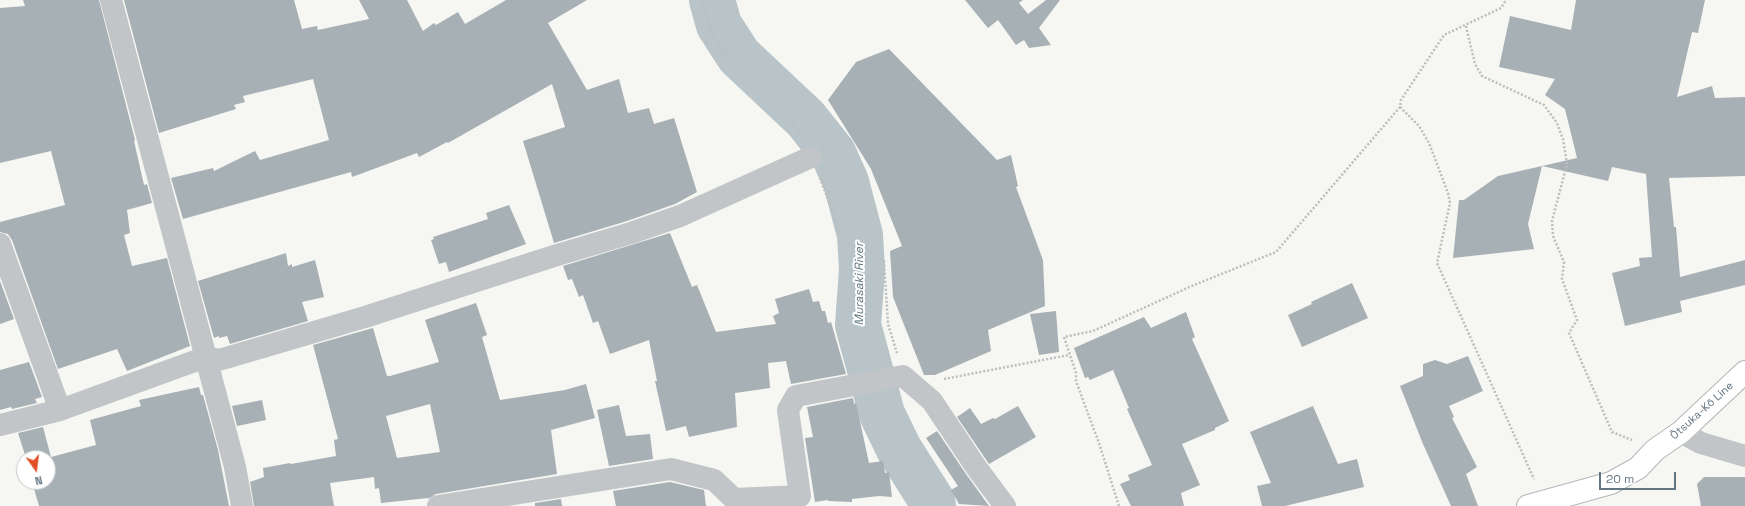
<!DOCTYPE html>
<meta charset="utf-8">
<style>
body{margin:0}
#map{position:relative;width:1745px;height:506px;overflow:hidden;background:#f6f6f2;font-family:"Space Grotesk",sans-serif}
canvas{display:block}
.north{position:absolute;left:16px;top:450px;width:40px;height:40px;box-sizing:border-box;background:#fff;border:1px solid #c1c8cd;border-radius:50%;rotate:166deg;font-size:11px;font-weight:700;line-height:16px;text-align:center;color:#657683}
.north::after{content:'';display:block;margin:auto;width:14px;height:18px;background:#e14f26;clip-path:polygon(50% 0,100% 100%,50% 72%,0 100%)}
.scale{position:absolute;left:1599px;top:472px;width:77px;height:18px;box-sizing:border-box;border:2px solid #657683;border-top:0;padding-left:5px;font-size:12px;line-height:14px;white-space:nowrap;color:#657683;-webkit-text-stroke:3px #fff;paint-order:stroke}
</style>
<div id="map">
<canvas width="1745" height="506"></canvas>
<div class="north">N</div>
<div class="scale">20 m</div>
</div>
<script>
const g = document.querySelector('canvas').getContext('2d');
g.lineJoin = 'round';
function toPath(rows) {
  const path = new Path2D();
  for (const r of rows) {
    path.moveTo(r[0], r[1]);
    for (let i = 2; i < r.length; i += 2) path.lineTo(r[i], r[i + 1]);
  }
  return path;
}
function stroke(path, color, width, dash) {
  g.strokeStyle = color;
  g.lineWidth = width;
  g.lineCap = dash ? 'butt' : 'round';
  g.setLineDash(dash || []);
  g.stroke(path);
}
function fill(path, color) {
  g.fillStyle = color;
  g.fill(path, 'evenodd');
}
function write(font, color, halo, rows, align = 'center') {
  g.font = font + ' "Space Grotesk",sans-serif';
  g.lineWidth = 4;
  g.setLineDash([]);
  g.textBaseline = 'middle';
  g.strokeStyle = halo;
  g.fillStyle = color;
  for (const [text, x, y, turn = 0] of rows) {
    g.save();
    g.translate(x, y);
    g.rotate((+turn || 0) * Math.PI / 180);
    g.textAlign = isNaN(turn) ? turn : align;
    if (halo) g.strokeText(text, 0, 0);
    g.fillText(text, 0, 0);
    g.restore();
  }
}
stroke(toPath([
 [712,0,719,25,739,56,806,119,833,153,846,182,860,235,862,270,858,325,882,414,899,449,932,501,933,506]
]), '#b8c4c8', 46);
fill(toPath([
 [23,0,99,0,135,140,134,141,144,185,147,184,152,203,127,210,130,233,124,235,132,266,167,258,190,346,127,371,117,349,58,369,12,240,8,234,0,232,0,222,65,205,51,151,0,163,0,8,25,6],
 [124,0,294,0,302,29,317,26,318,30,369,19,359,0,407,0,423,31,434,23,436,25,458,12,465,24,506,0,587,0,548,23,587,90,619,79,628,113,649,108,654,124,674,118,697,192,675,204,627,221,554,243,523,141,565,127,552,84,448,143,447,142,419,157,417,153,352,177,351,172,183,219,171,178,213,168,214,171,255,151,260,160,329,140,313,79,243,96,245,102,234,105,236,109,159,133],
 [965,0,1023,0,1019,3,1028,14,1046,0,1060,0,1039,28,1051,45,1029,48,1024,40,1016,45,998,20,988,28],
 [1576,0,1705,0,1698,33,1692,32,1677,97,1712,86,1715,98,1745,97,1745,176,1669,178,1674,227,1676,227,1680,277,1745,260,1745,285,1680,301,1682,312,1625,326,1612,273,1640,266,1639,258,1652,257,1646,174,1612,167,1608,181,1542,166,1577,158,1565,109,1545,95,1555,79,1499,67,1510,16,1571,30],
 [889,49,997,160,1011,155,1018,186,1016,187,1043,260,1045,306,988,330,991,351,935,375,924,375,893,297,890,251,902,246,871,169,828,100,856,62],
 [1542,166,1528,224,1534,249,1453,258,1459,200,1464,200,1498,176],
 [509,205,526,244,449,272,446,262,439,264,431,240,434,239,433,237,488,219,486,213],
 [670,233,692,287,697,285,716,332,776,324,773,316,779,313,775,299,809,289,813,302,819,301,822,311,825,311,828,323,831,322,846,374,791,384,786,361,768,363,770,388,735,393,737,427,689,437,686,426,666,431,655,381,657,381,649,340,610,354,598,321,593,323,583,295,579,297,572,279,568,280,563,266],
 [286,253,288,266,292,264,292,267,315,260,324,297,302,302,308,321,230,344,227,336,219,338,219,336,214,338,198,281],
 [0,281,14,319,0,324],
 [1352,283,1368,318,1302,347,1288,315,1312,304,1311,302],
 [476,303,487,335,482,337,500,400,565,390,586,384,595,418,551,430,557,474,436,494,428,499,428,498,381,503,379,488,375,489,374,477,330,483,334,506,254,506,250,482,264,477,263,468,290,463,291,464,336,456,334,440,338,439,313,345,373,328,387,376,390,376,439,362,425,320],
 [430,404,440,452,397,458,386,416],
 [1056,311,1059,352,1039,355,1030,314],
 [1186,312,1195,337,1192,339,1229,421,1215,428,1215,430,1182,444,1200,485,1181,493,1184,506,1131,506,1120,484,1130,480,1128,475,1152,465,1127,409,1129,408,1113,370,1090,380,1088,377,1085,378,1074,348,1144,317,1151,328],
 [1468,356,1483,391,1449,406,1454,417,1452,418,1477,467,1466,474,1478,506,1451,506,1423,444,1400,386,1423,376,1423,364,1435,360,1447,364],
 [29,362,42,397,35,399,37,403,12,409,11,407,0,410,0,370],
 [199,387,201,395,203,395,218,450,229,506,39,506,32,482,48,482,48,458,26,458,18,433,43,427,51,457,96,445,90,420,141,406,139,400],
 [853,398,854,404,856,403,869,463,883,461,885,473,889,472,892,497,879,496,852,499,852,502,828,501,828,500,815,502,805,438,813,437,807,407],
 [262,400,266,420,237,426,232,406],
 [619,405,626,436,650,434,653,459,609,466,597,410],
 [1018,406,1036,437,989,464,957,417,970,408,981,424,993,418,995,419],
 [1313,406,1338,464,1357,459,1364,487,1285,506,1262,506,1257,486,1271,483,1250,432],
 [937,431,966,474,989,506,959,504,951,490,958,486,926,438],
 [1704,477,1745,477,1745,506,1701,506,1697,484],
 [670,482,704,490,706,506,616,506,613,491],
 [561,499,562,506,535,506,535,503]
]), '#a7b0b5');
const major = toPath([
 [1528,506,1611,483,1638,468,1655,450,1681,432,1745,372]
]);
stroke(major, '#b2b7ba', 24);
stroke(toPath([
 [701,0,711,32,726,58,794,124,800,136],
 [1466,26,1475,64,1482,76,1544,105,1557,123,1563,139,1567,164,1552,221,1553,236,1564,262,1562,279,1577,320,1569,333,1612,432,1632,440],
 [1400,107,1419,126,1429,143,1448,193,1450,203,1437,263,1534,479],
 [820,178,841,235,852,246,868,250,884,261,888,324,897,353],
 [944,379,1069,355],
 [1119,506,1099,443,1076,381,1076,373,1064,337,1093,331,1194,285,1276,252,1400,107,1401,100,1444,35,1501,8,1506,0]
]), '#bbbdbf', 2.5, [2, 2]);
stroke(toPath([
 [111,0,235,467,242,506],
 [0,244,60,410],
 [0,425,60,410,206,357,219,360,365,317,554,256,631,233,680,216,811,157],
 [1681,432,1701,443,1745,456],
 [438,506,671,469,714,480,734,499,800,496,788,410,796,396,903,376,932,401,976,467,1005,506]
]), '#c1c5c8', 22);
stroke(major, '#fff', 22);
write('11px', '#657683', '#fff', [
 ["Ōtsuka-Kō Line",1702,411,-42]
]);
write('italic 12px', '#60777f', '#fff', [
 ["Murasaki River",860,284,-90]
]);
</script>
